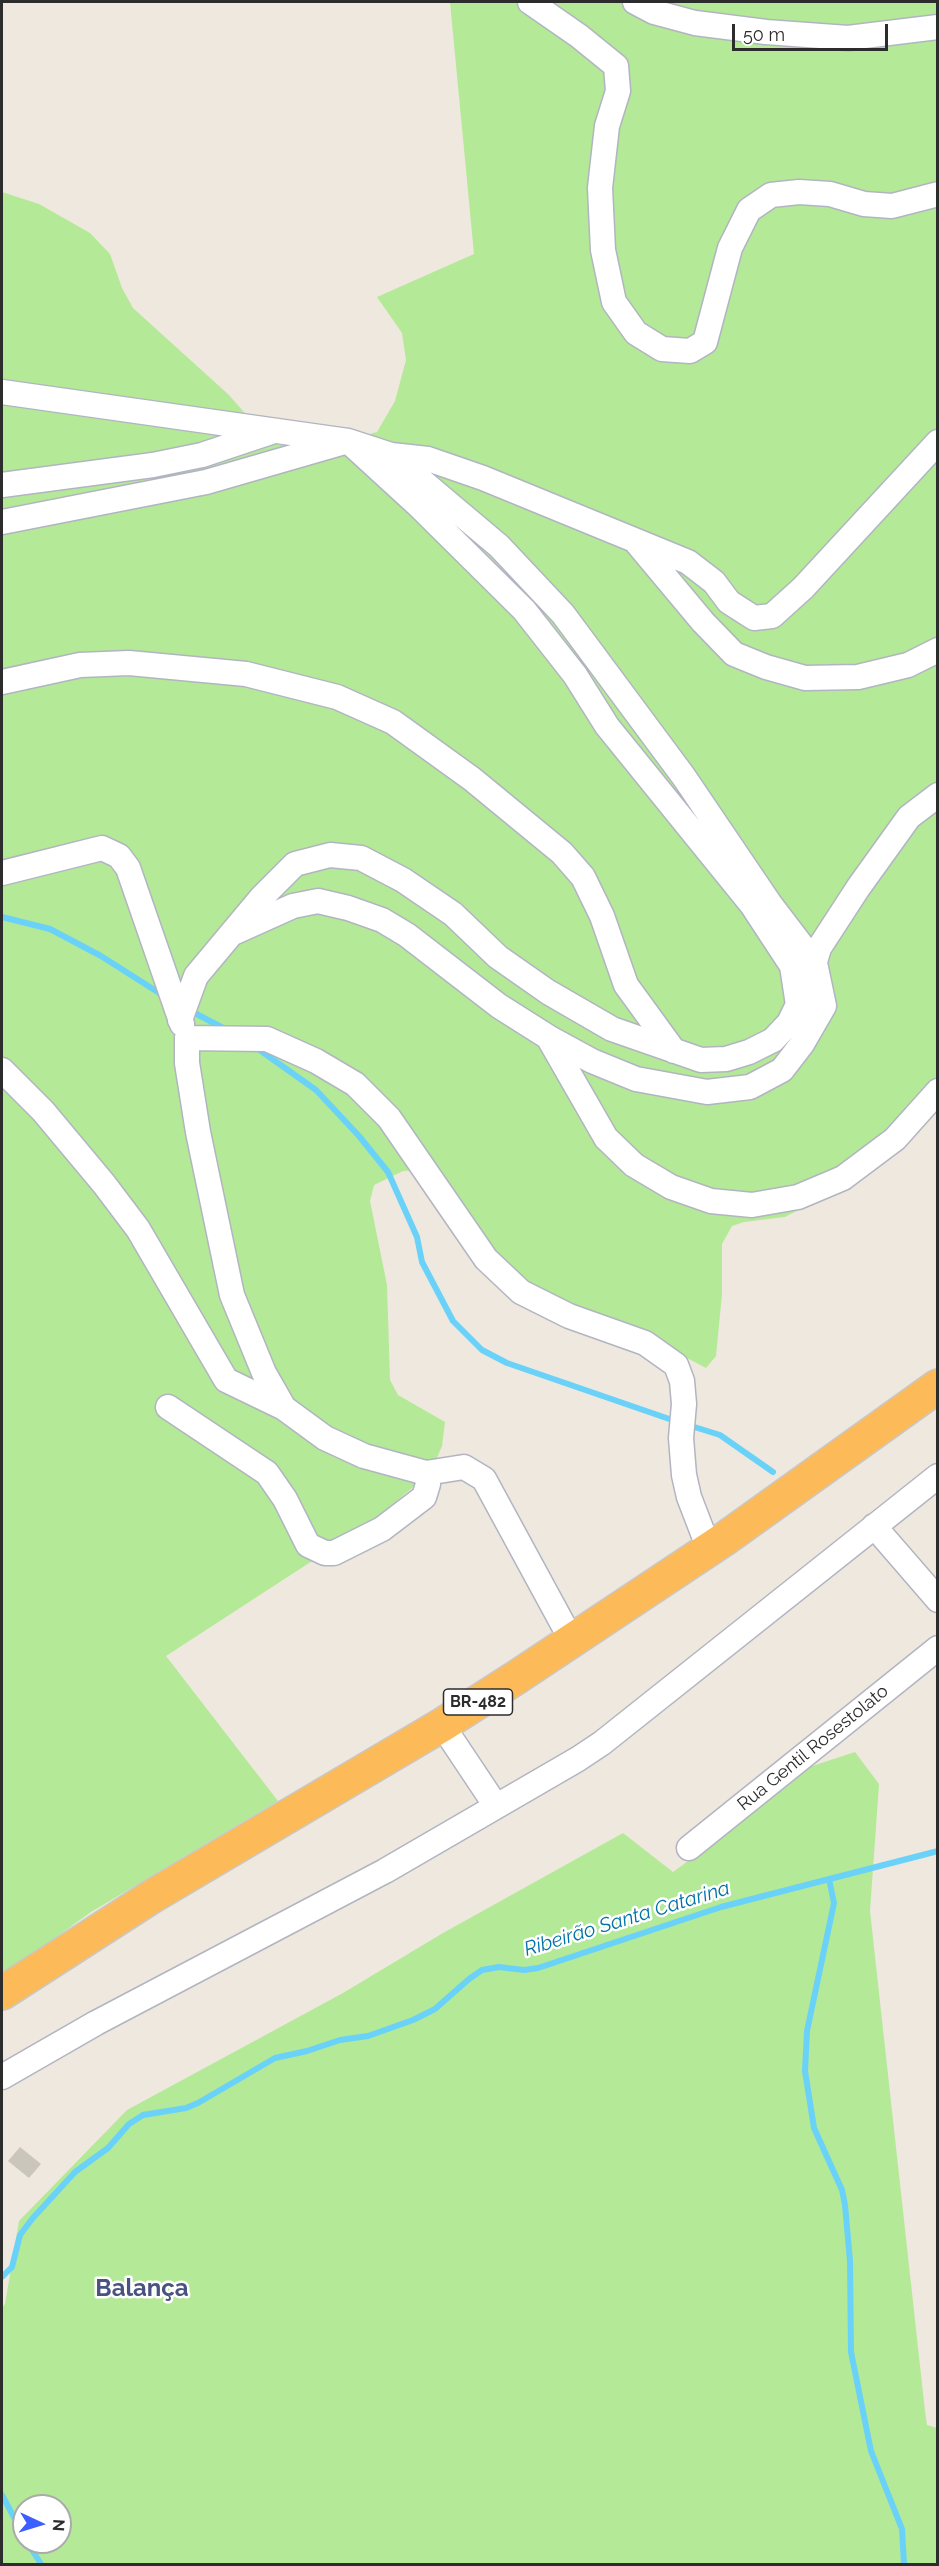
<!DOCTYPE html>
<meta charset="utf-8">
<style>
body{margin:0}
#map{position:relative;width:939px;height:2566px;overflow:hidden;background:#efe8de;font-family:Raleway,sans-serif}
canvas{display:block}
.frame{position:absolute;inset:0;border:3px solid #2c2c2c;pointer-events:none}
.north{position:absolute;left:12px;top:2494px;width:60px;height:60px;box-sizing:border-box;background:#fff;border:2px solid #ababab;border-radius:50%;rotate:94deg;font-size:16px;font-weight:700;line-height:24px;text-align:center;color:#2c2c2c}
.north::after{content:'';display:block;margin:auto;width:21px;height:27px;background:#3b60ff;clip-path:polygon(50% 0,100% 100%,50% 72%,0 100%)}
.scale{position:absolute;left:732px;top:24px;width:156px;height:27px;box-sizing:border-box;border:3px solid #2c2c2c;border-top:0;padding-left:8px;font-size:18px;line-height:21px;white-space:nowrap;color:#2c2c2c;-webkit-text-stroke:4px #fff;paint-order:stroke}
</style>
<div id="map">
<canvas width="939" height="2566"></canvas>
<div class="frame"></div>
<div class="north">N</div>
<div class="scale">50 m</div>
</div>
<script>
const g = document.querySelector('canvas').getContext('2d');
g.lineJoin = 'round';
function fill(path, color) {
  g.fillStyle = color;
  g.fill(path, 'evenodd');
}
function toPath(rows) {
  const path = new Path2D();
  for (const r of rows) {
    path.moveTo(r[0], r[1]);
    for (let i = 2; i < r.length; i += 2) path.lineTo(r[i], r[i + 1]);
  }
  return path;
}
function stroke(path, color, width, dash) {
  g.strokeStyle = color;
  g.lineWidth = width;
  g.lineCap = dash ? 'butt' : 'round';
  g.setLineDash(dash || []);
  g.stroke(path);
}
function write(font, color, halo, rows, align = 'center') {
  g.font = font + ' Raleway,sans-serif';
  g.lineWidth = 5;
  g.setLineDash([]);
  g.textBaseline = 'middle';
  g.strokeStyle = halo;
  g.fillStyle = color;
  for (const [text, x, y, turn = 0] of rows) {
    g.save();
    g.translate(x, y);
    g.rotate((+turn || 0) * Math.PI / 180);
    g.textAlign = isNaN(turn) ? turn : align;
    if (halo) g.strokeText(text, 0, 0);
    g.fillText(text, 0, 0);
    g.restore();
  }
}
fill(toPath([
 [450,2,937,2,937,1095,848,1184,785,1217,744,1222,732,1226,722,1244,722,1294,716,1356,706,1368,659,1343,541,1295,493,1257,418,1170,403,1171,374,1185,370,1201,387,1285,390,1380,398,1395,445,1422,442,1446,433,1467,412,1488,369,1524,166,1656,278,1801,91,1912,2,1976,2,192,39,204,90,233,110,254,122,288,133,308,229,395,268,440,335,444,377,432,395,401,406,360,402,333,377,297,474,254],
 [855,1752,879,1784,870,1911,925,2411,927,2425,937,2428,937,2564,2,2564,2,2308,5,2304,19,2221,127,2110,343,1993,443,1933,623,1833,673,1872,695,1856,791,1773],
 [24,2506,60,2506,60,2542,24,2542]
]), '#b3e997');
stroke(toPath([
 [2,917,50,929,101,956,164,996],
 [189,1010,225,1029],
 [254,1046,316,1090,359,1136,388,1172,417,1237,422,1262,453,1321,482,1350,507,1363,678,1422],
 [688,1425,720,1435,773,1472],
 [829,1879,834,1903,807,2031,805,2071,814,2128,842,2190,845,2205,850,2261,851,2352,871,2451,902,2529,904,2564],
 [2,2277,12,2267,20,2235,32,2219,75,2172,108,2148,129,2124,143,2115,186,2108,198,2103,275,2058,307,2051,340,2040,368,2036,413,2020,435,2009,469,1979,482,1970,499,1967,524,1970,538,1968,721,1907,938,1851],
 [2,2495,24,2536],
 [27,2542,41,2564]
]), '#6ad2f8', 6);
fill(toPath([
 [20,2147,41,2164,29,2178,8,2161]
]), '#cac6bc');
const minor = toPath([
 [530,2,579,36,616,66,618,91,607,126,600,188,603,250,614,302,636,333,662,349,690,351,705,342,730,248,749,210,771,195,799,192,830,194,864,204,892,206,938,194],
 [635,2,654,12,695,23,766,32,848,38,938,27],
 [2,392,348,441,391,455,499,546,563,614,684,777,770,904,815,963,824,1006,802,1044,782,1070,750,1087,707,1092,636,1079,592,1061,548,1037,499,1006,407,935,382,920,348,908,318,901,293,906,233,933],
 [391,455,428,459,483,478,688,562,714,582,729,602,754,618,772,616,803,588,938,442],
 [2,485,153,465,202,455,271,432],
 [2,522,206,482,348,441,419,506,524,610,575,675,607,726,752,905,792,966,798,1005],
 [637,543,703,622,734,654,766,667,805,678,858,677,908,665,938,650],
 [2,682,80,665,129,663,246,674,337,697,393,722,472,779,562,853,583,877,602,916,626,985,674,1051],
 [2,873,102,848,119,856,128,868,182,1024],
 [180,1020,196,976,262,897,295,864,330,855,361,858,403,880,453,914,498,957,548,992,612,1029,701,1060,726,1059,749,1052,773,1040,789,1023,809,982,819,948,858,888,909,817,938,795],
 [548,1037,606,1138,634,1165,671,1187,711,1201,752,1205,798,1197,843,1178,895,1139,938,1091],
 [2,1070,43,1111,104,1184,138,1229,226,1380,284,1408],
 [168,1407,267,1473,285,1499,308,1545,325,1553,334,1553,382,1529,424,1497,428,1484,426,1473,364,1456,325,1438,284,1408,264,1373,232,1295,198,1132,187,1063,187,1038,267,1039,316,1061,355,1084,389,1118,486,1259,521,1292,569,1316,645,1343,676,1365,682,1381,684,1404,681,1438,684,1475,689,1497,709,1549],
 [426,1473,464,1467,484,1479,572,1641],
 [874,1526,938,1600],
 [442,1725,496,1806],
 [689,1848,938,1648],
 [2,2077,96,2023,385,1871,578,1759,602,1743,938,1476]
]);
const trunk = toPath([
 [2,1993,151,1897,442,1725,517,1677,723,1540,938,1386]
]);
stroke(minor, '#b2b5c1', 27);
stroke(trunk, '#c8c8c8', 36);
stroke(minor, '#fff', 24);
stroke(trunk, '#fdba58', 33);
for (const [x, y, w] of [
 [478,1702,69]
]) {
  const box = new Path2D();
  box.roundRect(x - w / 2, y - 13, w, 26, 4.5);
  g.fillStyle = '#fff';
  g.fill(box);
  stroke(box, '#2c2c2c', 1.5);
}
write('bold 16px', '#2c2c2c', null, [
 ["BR-482",478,1702]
]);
write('18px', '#2c2c2c', '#fff', [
 ["Rua Gentil Rosestolato",813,1748,-39]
]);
write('italic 20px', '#0371a9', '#fff', [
 ["Ribeirão Santa Catarina",627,1919,-17]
]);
write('bold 24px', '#495381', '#fff', [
 ["Balança",142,2289]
]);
</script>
